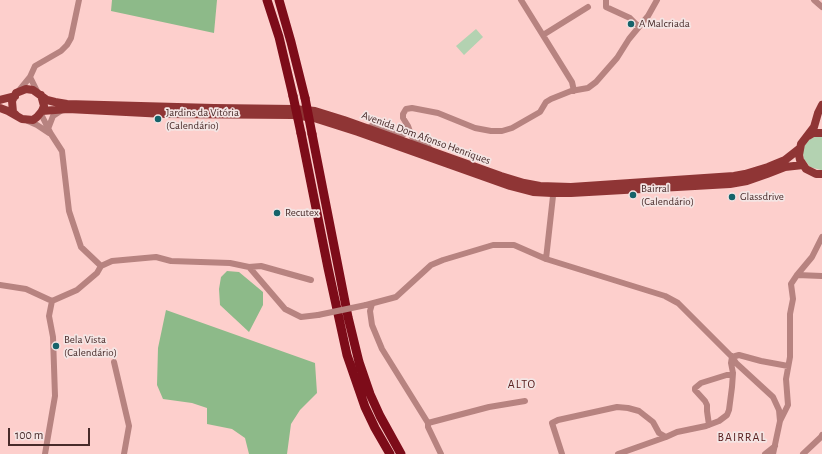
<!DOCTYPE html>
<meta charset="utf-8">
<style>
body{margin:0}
#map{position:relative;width:822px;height:454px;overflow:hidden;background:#fdcfcc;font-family:"Alegreya Sans",sans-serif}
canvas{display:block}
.scale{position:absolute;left:8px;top:428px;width:82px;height:18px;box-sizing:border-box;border:2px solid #482b2a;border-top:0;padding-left:5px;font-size:12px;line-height:14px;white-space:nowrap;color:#482b2a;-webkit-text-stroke:3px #f4e5e4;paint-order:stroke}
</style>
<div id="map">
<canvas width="822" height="454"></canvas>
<div class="scale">100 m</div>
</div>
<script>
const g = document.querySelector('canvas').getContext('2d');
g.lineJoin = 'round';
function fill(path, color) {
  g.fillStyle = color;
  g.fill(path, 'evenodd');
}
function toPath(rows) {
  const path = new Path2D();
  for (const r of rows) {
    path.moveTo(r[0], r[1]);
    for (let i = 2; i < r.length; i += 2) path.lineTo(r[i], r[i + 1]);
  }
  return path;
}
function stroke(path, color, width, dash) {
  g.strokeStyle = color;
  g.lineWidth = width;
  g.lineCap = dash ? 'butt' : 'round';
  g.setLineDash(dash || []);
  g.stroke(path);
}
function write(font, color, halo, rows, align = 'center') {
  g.font = font + ' "Alegreya Sans",sans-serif';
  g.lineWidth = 3.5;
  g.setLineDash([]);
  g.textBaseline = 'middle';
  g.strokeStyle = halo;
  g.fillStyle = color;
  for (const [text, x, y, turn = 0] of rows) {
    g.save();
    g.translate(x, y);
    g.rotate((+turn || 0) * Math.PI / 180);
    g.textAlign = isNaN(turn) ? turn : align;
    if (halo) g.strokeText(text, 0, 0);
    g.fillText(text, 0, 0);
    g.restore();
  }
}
fill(toPath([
 [476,29,483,37,464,55,456,46],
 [822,136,822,170,821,170,810,167,804,159,803,154,803,148,809,140,814,137]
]), '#b3d2b1');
fill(toPath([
 [112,0,217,0,214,33,111,11],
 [227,271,239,272,263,292,263,305,249,332,220,305,219,289,221,277],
 [166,310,315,363,317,393,300,410,291,424,287,454,249,454,245,438,232,429,207,424,207,408,192,403,163,399,157,385,158,348]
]), '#8dba89');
stroke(toPath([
 [521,0,572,82,574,91],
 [606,0,606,7,630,18,639,27],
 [814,0,822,7],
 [543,35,588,7],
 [30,77,37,91],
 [17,93,30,77,35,66,61,51,67,45,71,38,79,0],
 [41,114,51,134,62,151,69,211,81,247,101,266],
 [28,121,37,125,49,133],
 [368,128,373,125,401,136,409,130],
 [48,129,53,116,62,110],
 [431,151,427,145,415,140,412,137,408,126,403,118,403,114,406,109,412,108,438,113,475,128,491,131,502,131,512,128,540,112,546,102,551,99,571,91,588,88,596,82,617,58,629,39,648,16,657,0],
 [546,259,553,196],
 [249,267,261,266,311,280],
 [797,275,822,276],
 [0,285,26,289,52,301],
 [372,304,370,311,372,325,382,349,428,423],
 [366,305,396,297,431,265,443,260,493,245,514,245,546,259,665,296,678,303,732,357,736,363,773,397,779,410,780,421],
 [732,357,739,355,761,361,788,366],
 [114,362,129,426,124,454],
 [709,425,707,411,707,405,705,401,695,390,695,388,701,383,733,373],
 [45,454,55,396,53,337,49,316,52,301,77,290,97,273,101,266,112,261,156,257,171,261,230,263,249,267,285,309,301,317,318,315],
 [441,454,428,427,428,423,489,407,525,401],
 [562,454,552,423,558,420,617,407,628,408,639,411,653,422,659,433,666,437,677,432,706,426,719,421,727,415,729,410,732,387,733,373,731,363,732,357],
 [618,454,666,437],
 [765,454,775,446],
 [773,454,780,421,788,405,786,379,790,357,790,314,793,299,791,284,797,275,812,257,822,237],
 [803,454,821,437,822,435]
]), '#b78380', 6);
stroke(toPath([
 [0,100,15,96],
 [822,105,818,113,814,127,801,144,799,155,800,160,806,169,816,174,822,174],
 [0,108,8,111,22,119,33,120,37,117,42,111,44,106,41,95],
 [42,111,68,109,165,114,293,115,314,118,358,132,510,186,533,192,552,193,571,193,730,184,747,181,767,174,785,167,803,165],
 [17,116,13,112,12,101,16,93,26,89,33,90,47,100,55,102,67,104,214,108,294,109,315,111,344,120,501,176,524,183,540,186,571,187,734,176,745,174,768,167,785,160,799,149],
 [808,136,813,133,822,133]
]), '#8f3535', 8);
stroke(toPath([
 [267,0,279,37,293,96],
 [279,0,291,42,305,98],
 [301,133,328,268,347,355,365,407,375,428,390,454],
 [312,134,348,317,359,362,370,394,380,416,401,454]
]), '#7d0c19', 9);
stroke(toPath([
 [318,315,366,305]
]), '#b78380', 6);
stroke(toPath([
 [293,96,301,133],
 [305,98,312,134]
]), '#7d0c19', 9);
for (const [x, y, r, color] of [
 [631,24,4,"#15636a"],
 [158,119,4,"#15636a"],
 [633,195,4,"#15636a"],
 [732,197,4,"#15636a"],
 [277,213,4,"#15636a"],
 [56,346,4,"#15636a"]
]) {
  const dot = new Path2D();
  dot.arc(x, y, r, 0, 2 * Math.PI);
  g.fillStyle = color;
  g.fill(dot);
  stroke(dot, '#f4e5e4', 1.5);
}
write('11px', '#482b2a', '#f4e5e4', [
 ["A Malcriada",639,24],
 ["Jardins da Vitória",166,113],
 ["(Calendário)",166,126],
 ["Bairral",641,189],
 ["(Calendário)",641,202],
 ["Glassdrive",740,197],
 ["Recutex",285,213],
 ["Bela Vista",64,340],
 ["(Calendário)",64,353]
], 'left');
write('11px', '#482b2a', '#f4e5e4', [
 ["Avenida Dom Afonso Henriques",426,138,20]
]);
g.letterSpacing = '1px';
write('12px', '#5b2121', '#f4e5e4', [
 ["ALTO",522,384],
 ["BAIRRAL",742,437]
]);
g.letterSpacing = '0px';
</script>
